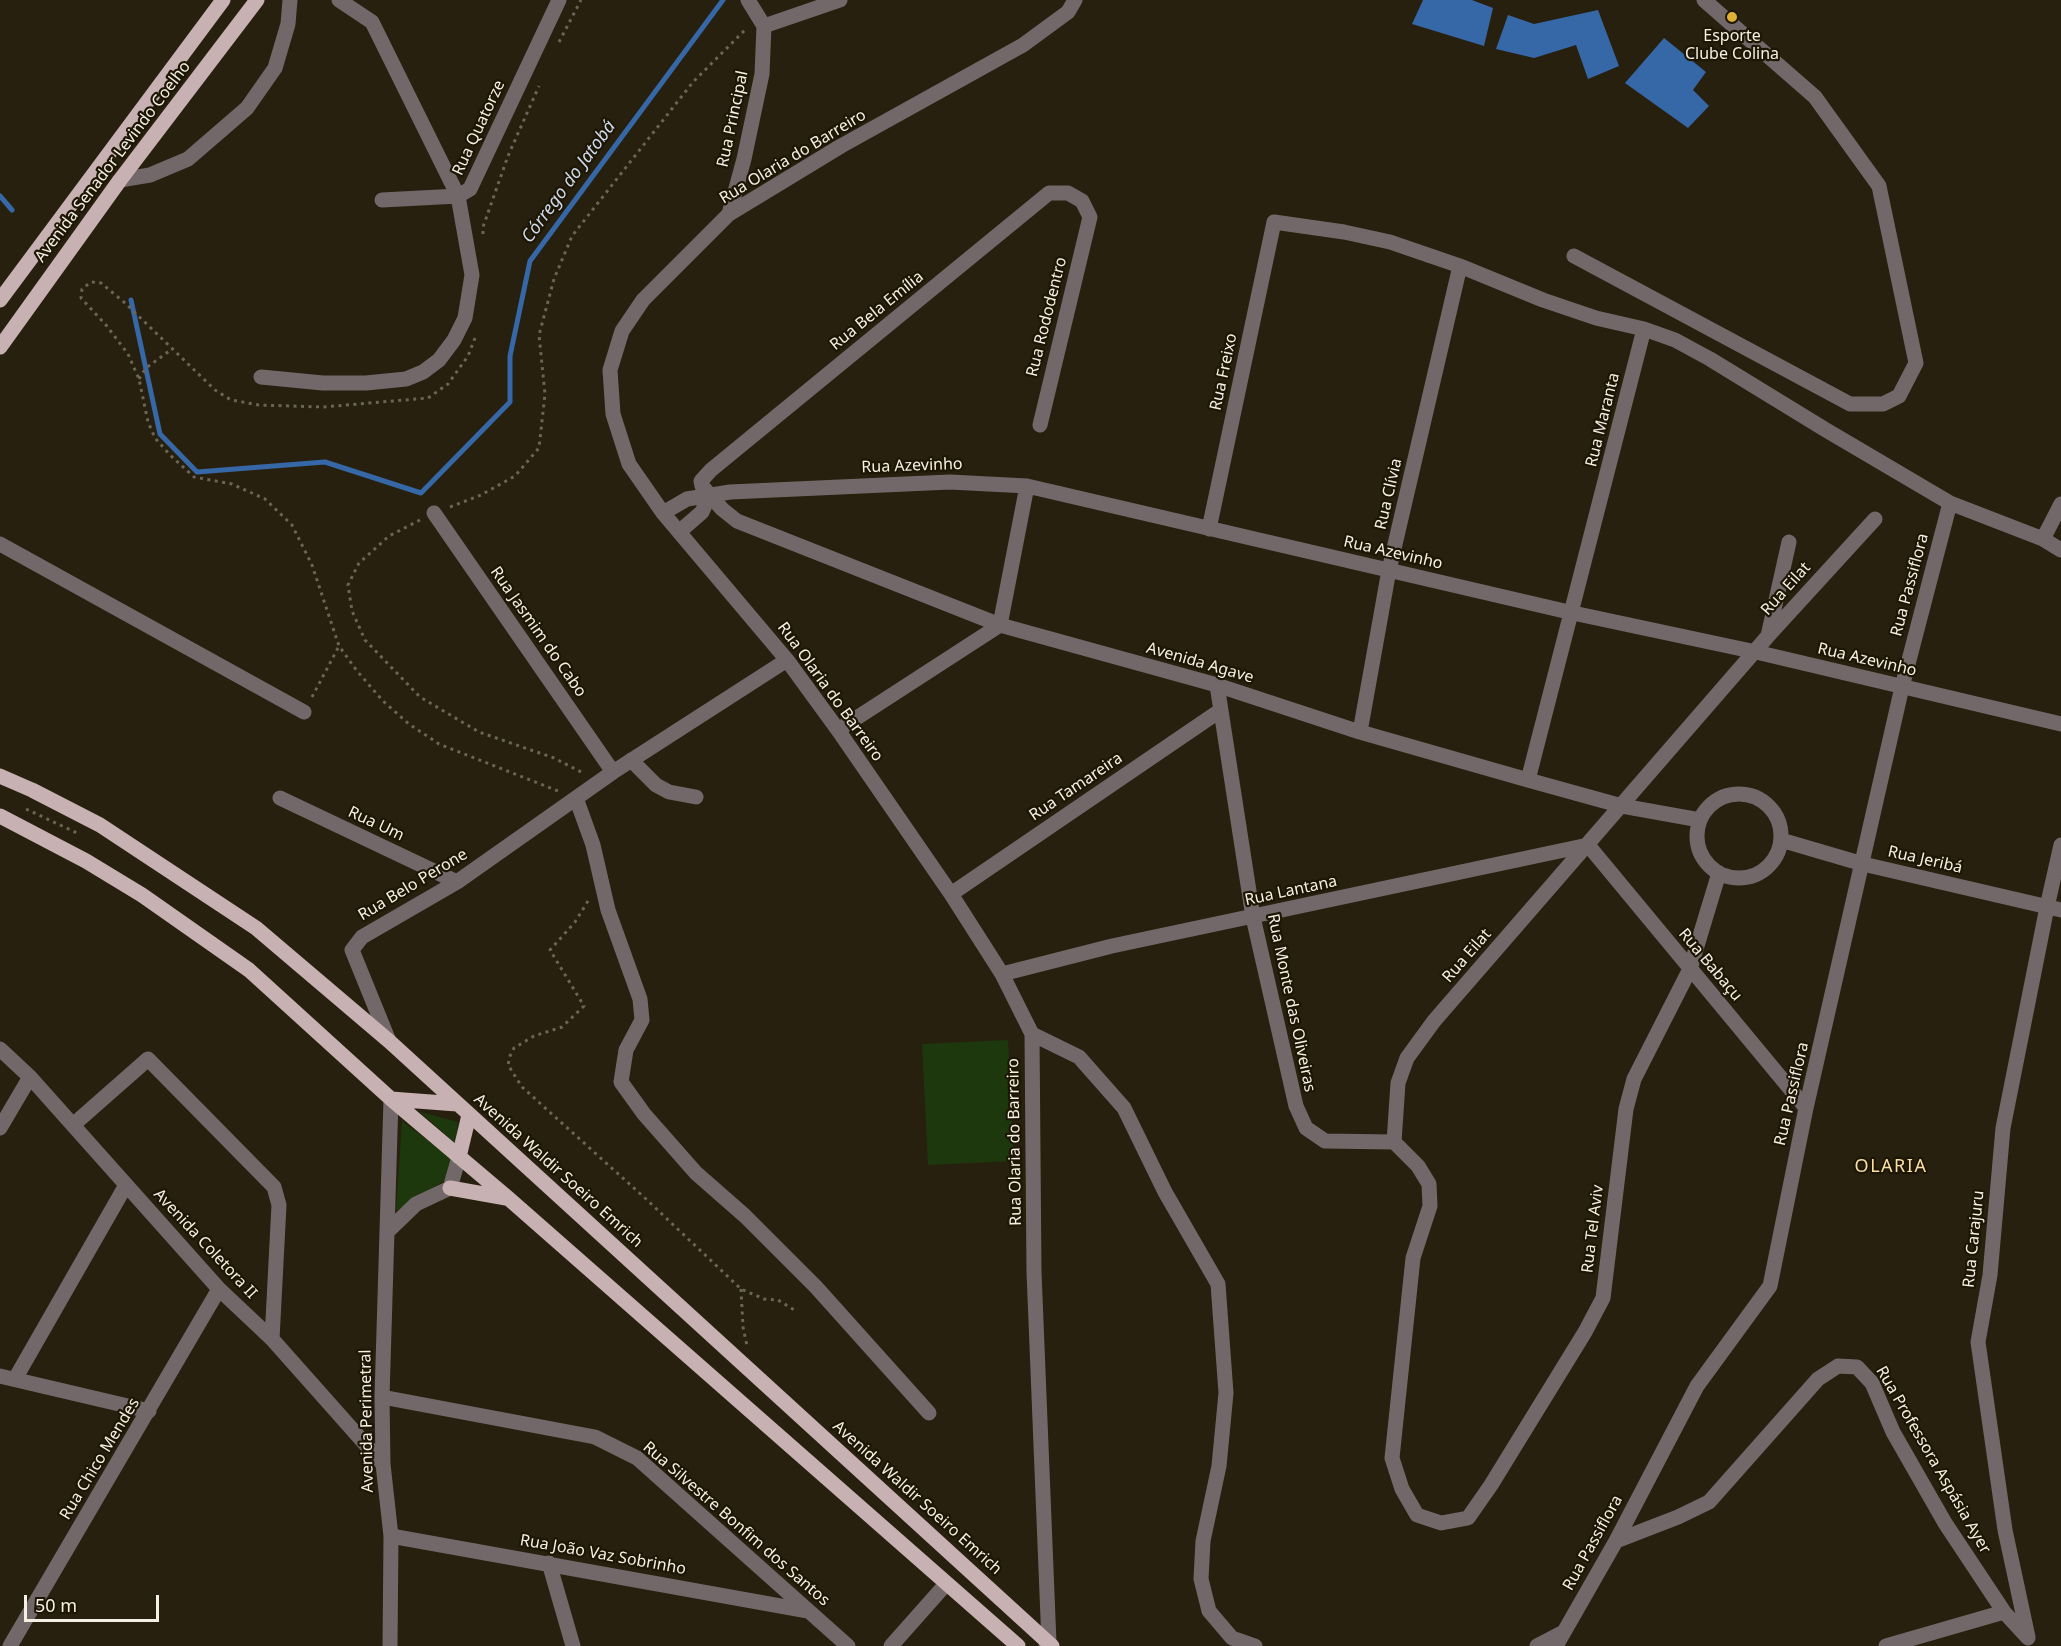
<!DOCTYPE html>
<meta charset="utf-8">
<style>
body{margin:0}
#map{position:relative;width:2061px;height:1646px;overflow:hidden;background:#27200e;font-family:"Noto Sans",sans-serif}
canvas{display:block}
.scale{position:absolute;left:24px;top:1595px;width:135px;height:27px;box-sizing:border-box;border:3px solid #f5f0e4;border-top:0;padding-left:8px;font-size:18px;line-height:21px;white-space:nowrap;color:#f5f0e4;-webkit-text-stroke:4px #1e1605;paint-order:stroke}
</style>
<div id="map">
<canvas width="2061" height="1646"></canvas>
<div class="scale">50 m</div>
</div>
<script>
const g = document.querySelector('canvas').getContext('2d');
g.lineJoin = 'round';
function fill(path, color) {
  g.fillStyle = color;
  g.fill(path, 'evenodd');
}
function toPath(rows) {
  const path = new Path2D();
  for (const r of rows) {
    if (r.length === 3) {
      path.moveTo(r[0] + r[2], r[1]);
      path.arc(r[0], r[1], r[2], 0, 2 * Math.PI);
      continue;
    }
    path.moveTo(r[0], r[1]);
    for (let i = 2; i < r.length; i += 2) path.lineTo(r[i], r[i + 1]);
  }
  return path;
}
function stroke(path, color, width, dash) {
  g.strokeStyle = color;
  g.lineWidth = width;
  g.lineCap = dash ? 'butt' : 'round';
  g.setLineDash(dash || []);
  g.stroke(path);
}
function write(font, color, halo, rows, align = 'center') {
  g.font = font + ' "Noto Sans",sans-serif';
  g.lineWidth = 4.5;
  g.setLineDash([]);
  g.textBaseline = 'middle';
  g.strokeStyle = halo;
  g.fillStyle = color;
  for (const [text, x, y, turn = 0] of rows) {
    g.save();
    g.translate(x, y);
    g.rotate((+turn || 0) * Math.PI / 180);
    g.textAlign = isNaN(turn) ? turn : align;
    if (halo) g.strokeText(text, 0, 0);
    g.fillText(text, 0, 0);
    g.restore();
  }
}
fill(toPath([
 [1008,1040,1014,1161,928,1165,922,1044],
 [420,1112,458,1122,456,1144],
 [402,1121,452,1159,445,1180,396,1211]
]), '#1e380e');
fill(toPath([
 [1423,0,1472,0,1493,8,1484,46,1412,24],
 [1598,10,1619,66,1588,79,1576,45,1534,58,1496,49,1508,15,1534,24],
 [1664,38,1706,72,1693,90,1709,106,1688,128,1625,83]
]), '#3667a6');
stroke(toPath([
 [0,196,12,210],
 [131,300,160,434,197,472,325,462,421,493,510,402,510,356,530,261,723,0]
]), '#3667a6', 5);
stroke(toPath([
 [559,42,581,0],
 [483,234,483,227,508,156,539,86],
 [475,338,468,356,448,384,428,398,323,407,259,405,231,400,215,390,125,303,101,283,91,282,82,289,81,298,106,325,128,354,139,379,148,422,155,438,170,455,194,477,232,484,265,499,292,525,312,565,339,646,357,671,383,701,409,724,439,744,558,791],
 [139,379,146,368,172,349],
 [450,507,481,495,515,476,539,448,545,394,539,335,554,279,572,236,693,82,747,28],
 [420,520,389,536,359,563,348,585,352,611,365,640,420,697,479,732,554,758,585,774],
 [312,697,339,646],
 [26,809,77,833],
 [588,901,575,922,550,950,584,1006,562,1027,534,1036,514,1048,510,1056,508,1065,522,1087,646,1199,741,1289,764,1299,778,1300,796,1311],
 [741,1289,743,1327,747,1346]
]), '#6b6555', 3, [3, 4.5]);
stroke(toPath([
 [764,26,840,0],
 [120,180,150,175,188,159,247,108,275,68,288,24,290,0],
 [382,200,458,196,470,189,559,0],
 [729,214,744,159,762,74,764,26,748,0],
 [1574,256,1850,404,1883,404,1899,396,1916,363,1879,186,1815,97,1704,0],
 [261,377,323,383,366,383,406,379,423,372,439,360,454,340,465,318,472,275,458,196,372,22,339,0],
 [1040,425,1090,217,1082,201,1068,193,1049,193,711,470,701,481,702,486,722,509,737,521,1000,625,1217,685,1360,732,1528,780,1622,806,1700,820],
 [434,513,613,772],
 [663,513,687,499,730,492,950,482,1027,486,1573,613,1756,652,2061,724],
 [1209,529,1274,222,1344,232,1390,242,1460,266,1543,300,1596,318,1644,329,1675,340,1710,359,1826,430,1950,503,2043,539,2061,550],
 [679,532,702,512,710,494],
 [2043,539,2061,504],
 [0,544,304,712],
 [1768,636,1789,542],
 [1217,685,1253,917,1296,1106,1306,1128,1325,1141,1394,1142],
 [838,730,1000,625,1027,486],
 [1360,732,1389,570,1460,266],
 [631,760,656,785,669,792,696,797],
 [1528,780,1644,329],
 [1739,836,42],
 [280,798,457,882],
 [576,798,593,845,608,910,640,999,642,1020,626,1050,621,1082,644,1114,696,1173,745,1216,816,1287,929,1413],
 [1781,840,1863,864,2061,910],
 [1719,873,1690,969,1634,1079,1626,1109,1603,1298,1585,1332,1491,1485,1468,1518,1441,1523,1417,1515,1402,1489,1392,1458,1413,1258,1430,1206,1429,1184,1418,1166,1394,1142,1398,1083,1407,1058,1434,1021,1768,636,1875,519],
 [951,894,1221,710],
 [1002,974,1112,946,1588,845,1806,1108],
 [1032,1034,1079,1057,1124,1108,1165,1192,1218,1284,1226,1393,1219,1466,1203,1541,1201,1579,1209,1611,1232,1638,1255,1646],
 [389,1041,352,950,362,937,457,882,613,772,787,660],
 [0,1049,30,1077,219,1289,272,1339,383,1464],
 [73,1125,148,1059,274,1187,279,1205,272,1339],
 [0,1128,30,1077],
 [387,1232,416,1204,450,1188,459,1157],
 [0,1376,149,1411],
 [15,1379,126,1185],
 [382,1397,595,1437,637,1458,848,1646],
 [391,1536,808,1611],
 [1616,1541,1678,1517,1709,1502,1818,1379,1838,1366,1857,1367,1872,1383,1893,1432,1945,1523,2004,1612,2028,1638],
 [549,1563,573,1646],
 [2028,1637,2005,1530,1978,1342,1990,1275,2003,1128,2047,907,2061,845],
 [10,1646,219,1289],
 [390,1646,391,1536,383,1464,382,1397,391,1099],
 [891,1646,946,1584],
 [1046,1646,1049,1643,1034,1272,1032,1034,1002,974,951,894,838,730,787,660,663,513,629,464,613,414,610,370,622,331,643,300,729,214,841,146,1023,45,1068,12,1075,0],
 [1537,1646,1564,1632],
 [1556,1646,1616,1541,1697,1386,1770,1286,1806,1108,1902,687,1950,503],
 [1886,1646,2004,1612]
]), '#736869', 15);
stroke(toPath([
 [0,300,223,0],
 [0,347,120,180,257,0],
 [0,776,32,790,100,825,256,928,389,1041,1052,1646],
 [0,816,86,861,142,895,249,970,391,1099,508,1198,1018,1646],
 [391,1099,457,1104],
 [459,1157,469,1115],
 [450,1188,506,1198]
]), '#c8b1b2', 15);
for (const [x, y, r, color] of [
 [1732,17,6,"#e0b034"]
]) {
  const dot = new Path2D();
  dot.arc(x, y, r, 0, 2 * Math.PI);
  g.fillStyle = color;
  g.fill(dot);
  stroke(dot, '#1e1605', 2);
}
write('16px', '#f5f0e4', '#1e1605', [
 ["Esporte",1732,36],
 ["Clube Colina",1732,54]
]);
write('16px', '#f5f0e4', '#1e1605', [
 ["Rua Principal",733,119,-78],
 ["Rua Quatorze",479,128,-65],
 ["Rua Olaria do Barreiro",793,157,-31],
 ["Avenida Senador Levindo Coelho",113,162,-53],
 ["Rua Bela Emília",877,311,-39],
 ["Rua Rododentro",1047,317,-76],
 ["Rua Freixo",1224,372,-78],
 ["Rua Maranta",1603,420,-76],
 ["Rua Azevinho",912,466,-2],
 ["Rua Clívia",1389,494,-77],
 ["Rua Azevinho",1393,553,13],
 ["Rua Passiflora",1910,585,-75],
 ["Rua Eilat",1786,589,-48],
 ["Rua Jasmim do Cabo",538,632,55],
 ["Rua Azevinho",1867,660,13],
 ["Avenida Agave",1200,663,16],
 ["Rua Olaria do Barreiro",830,692,54],
 ["Rua Tamareira",1076,787,-34],
 ["Rua Um",376,824,25],
 ["Rua Jeribá",1925,860,13],
 ["Rua Belo Perone",413,885,-31],
 ["Rua Lantana",1291,891,-12],
 ["Rua Eilat",1467,956,-49],
 ["Rua Babaçu",1710,965,50],
 ["Rua Monte das Oliveiras",1291,1003,78],
 ["Rua Passiflora",1792,1094,-77],
 ["Rua Olaria do Barreiro",1015,1142,-91],
 ["Avenida Waldir Soeiro Emrich",558,1171,42],
 ["Rua Tel Aviv",1593,1229,-83],
 ["Rua Carajuru",1974,1239,-84],
 ["Avenida Coletora II",205,1244,47],
 ["Avenida Perimetral",367,1421,-91],
 ["Rua Chico Mendes",100,1459,-59],
 ["Rua Professora Aspásia Ayer",1933,1460,60],
 ["Avenida Waldir Soeiro Emrich",917,1498,42],
 ["Rua Silvestre Bonfim dos Santos",736,1524,41],
 ["Rua Passiflora",1593,1543,-61],
 ["Rua João Vaz Sobrinho",603,1555,10]
]);
write('italic 18px', '#cddaec', '#1e1605', [
 ["Córrego do Jatobá",569,182,-54]
]);
g.letterSpacing = '1.5px';
write('18px', '#fadfa5', '#1e1605', [
 ["OLARIA",1891,1167]
]);
g.letterSpacing = '0px';
</script>
